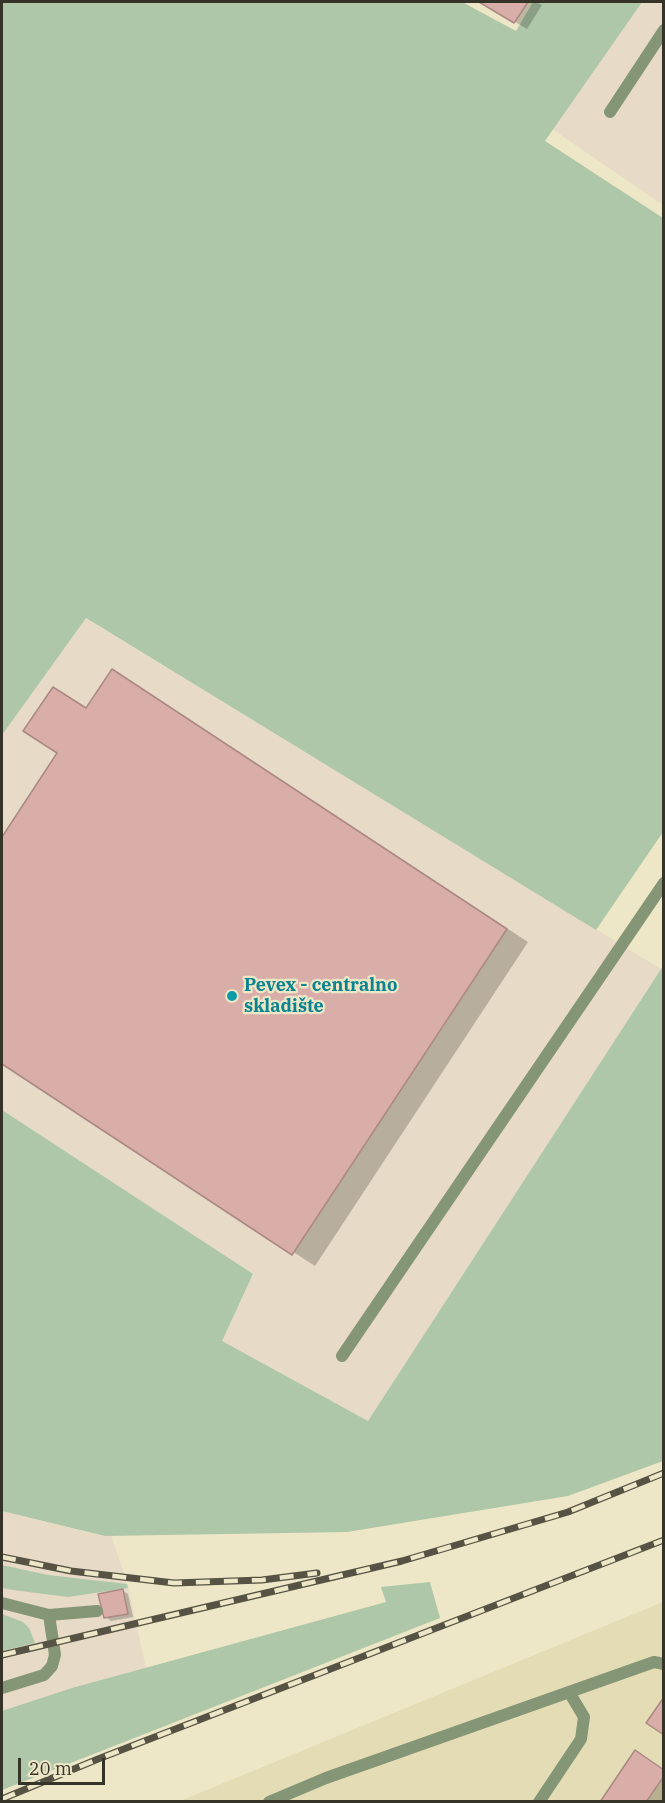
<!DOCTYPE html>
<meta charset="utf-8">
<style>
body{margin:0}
#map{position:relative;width:665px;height:1803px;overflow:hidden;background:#ede7c7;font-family:"IBM Plex Serif",serif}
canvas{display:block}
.frame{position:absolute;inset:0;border:3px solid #363428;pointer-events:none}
.scale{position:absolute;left:18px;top:1758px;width:87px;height:27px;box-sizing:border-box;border:3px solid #363428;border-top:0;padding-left:8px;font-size:18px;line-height:21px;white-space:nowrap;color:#363428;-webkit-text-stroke:4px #ede7c7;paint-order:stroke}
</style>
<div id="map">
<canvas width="665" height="1803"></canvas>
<div class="frame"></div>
<div class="scale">20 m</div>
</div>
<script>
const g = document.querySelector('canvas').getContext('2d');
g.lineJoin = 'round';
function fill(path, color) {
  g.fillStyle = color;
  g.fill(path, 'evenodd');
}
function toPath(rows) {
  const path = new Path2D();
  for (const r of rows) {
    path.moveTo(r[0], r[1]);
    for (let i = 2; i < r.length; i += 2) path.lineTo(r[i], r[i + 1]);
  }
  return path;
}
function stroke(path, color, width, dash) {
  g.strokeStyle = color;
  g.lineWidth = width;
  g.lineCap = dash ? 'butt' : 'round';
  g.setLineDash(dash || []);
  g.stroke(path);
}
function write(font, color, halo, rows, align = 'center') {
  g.font = font + ' "IBM Plex Serif",serif';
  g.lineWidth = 4.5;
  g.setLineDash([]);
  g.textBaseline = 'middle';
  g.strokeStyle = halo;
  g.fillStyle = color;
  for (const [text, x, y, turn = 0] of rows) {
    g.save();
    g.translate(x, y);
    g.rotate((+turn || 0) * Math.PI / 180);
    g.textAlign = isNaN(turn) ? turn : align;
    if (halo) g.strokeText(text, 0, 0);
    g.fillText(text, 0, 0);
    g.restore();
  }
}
fill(toPath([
 [663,1602,663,1801,180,1801]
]), '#e4dcb5');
fill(toPath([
 [618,2,663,2,663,205,539,120],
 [85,618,661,969,368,1421,221,1341,253,1275,2,1110,2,735],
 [2,1511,104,1536,111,1535,126,1579,146,1668,2,1711]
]), '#e7dac6');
fill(toPath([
 [2,2,462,2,516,31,533,2,642,2,545,141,663,218,663,832,596,930,86,618,2,735],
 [663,966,663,1461,568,1496,347,1532,105,1536,2,1511,2,1110,253,1274,222,1341,368,1421],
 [2,1565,48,1575,127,1584,128,1588,68,1597,13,1590,2,1588],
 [430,1582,440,1618,2,1790,2,1711,72,1688,386,1602,381,1587],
 [2,1614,23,1622,29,1628,35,1643,2,1651]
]), '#adc7a8');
fill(toPath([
 [482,2,536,2,542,5,527,29],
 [134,684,528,942,315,1266,2,1062,2,840,87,709],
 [123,1591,128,1594,133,1617,111,1621,106,1617],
 [664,1770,663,1802,602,1802]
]), '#0003');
const building = toPath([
 [479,2,528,2,514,23,479,2],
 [112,669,507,929,292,1255,2,1064,2,837,57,753,23,731,53,687,86,708,112,669],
 [123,1589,128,1614,104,1618,98,1594,123,1589],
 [664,1697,664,1735,646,1723,664,1697],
 [635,1750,664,1770,664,1776,646,1802,600,1802,635,1750]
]);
fill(building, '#d9aea8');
stroke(building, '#ab8984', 1.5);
stroke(toPath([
 [610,112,664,30],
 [342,1356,664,883],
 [2,1603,49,1615,97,1611],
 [2,1688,44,1675,52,1666,55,1655,49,1615],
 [269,1802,326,1778,654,1662,664,1664],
 [539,1802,581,1739,584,1717,569,1692]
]), '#859677', 12);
const rail = toPath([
 [2,1557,71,1571,174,1583,262,1580,317,1573],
 [2,1655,402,1561,568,1512,664,1473],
 [2,1799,98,1759,664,1540]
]);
stroke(rail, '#565344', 7);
stroke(rail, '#ede7c7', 4.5, [14]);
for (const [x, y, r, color] of [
 [232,996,6,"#0f9aa8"]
]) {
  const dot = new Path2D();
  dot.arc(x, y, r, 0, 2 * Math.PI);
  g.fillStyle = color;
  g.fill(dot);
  stroke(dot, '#ede7c7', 2);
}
write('bold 18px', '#0d838f', '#ede7c7', [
 ["Pevex - centralno",244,986],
 ["skladište",244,1007]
], 'left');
</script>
